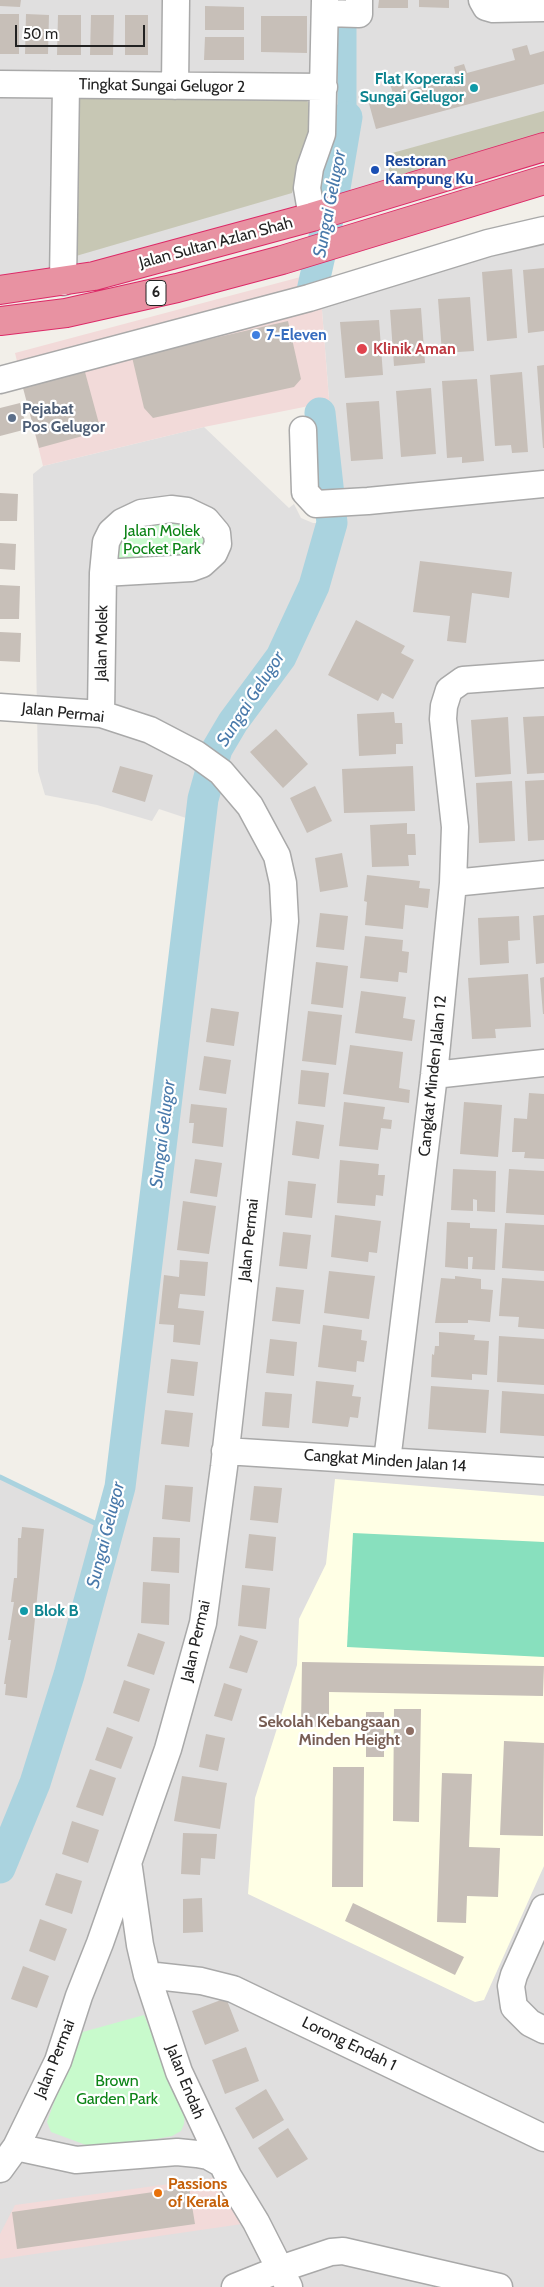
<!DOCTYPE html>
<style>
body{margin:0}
#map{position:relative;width:544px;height:2287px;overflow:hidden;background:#f2efe9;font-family:Cabin,sans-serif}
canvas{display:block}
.scale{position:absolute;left:15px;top:25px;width:130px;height:22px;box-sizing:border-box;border:2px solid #222;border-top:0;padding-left:6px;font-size:15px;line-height:18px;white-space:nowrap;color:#222;-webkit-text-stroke:4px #fff;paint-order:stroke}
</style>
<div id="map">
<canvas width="544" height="2287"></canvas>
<div class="scale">50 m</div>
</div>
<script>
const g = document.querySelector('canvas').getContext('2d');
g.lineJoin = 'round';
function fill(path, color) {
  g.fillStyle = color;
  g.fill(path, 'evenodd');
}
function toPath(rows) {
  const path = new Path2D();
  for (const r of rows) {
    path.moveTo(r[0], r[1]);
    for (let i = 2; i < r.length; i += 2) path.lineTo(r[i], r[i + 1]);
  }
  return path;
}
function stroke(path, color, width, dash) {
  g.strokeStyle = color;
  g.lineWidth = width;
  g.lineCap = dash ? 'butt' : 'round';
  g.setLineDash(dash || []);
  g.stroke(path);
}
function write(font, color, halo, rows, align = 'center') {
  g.font = font + ' Cabin,sans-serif';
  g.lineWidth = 4.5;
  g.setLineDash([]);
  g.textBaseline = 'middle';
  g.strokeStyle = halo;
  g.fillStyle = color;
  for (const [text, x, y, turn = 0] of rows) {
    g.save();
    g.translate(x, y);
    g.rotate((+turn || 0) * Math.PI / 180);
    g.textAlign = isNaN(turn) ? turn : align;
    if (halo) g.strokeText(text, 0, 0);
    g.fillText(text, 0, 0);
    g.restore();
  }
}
fill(toPath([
 [0,0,544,0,544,147,0,290],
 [544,231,544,2287,0,2287,0,1477,109,1530,120,1487,201,823,159,809,152,821,97,805,45,795,38,771,33,474,43,466,204,427,289,508,294,504,301,518,313,523,332,523,320,413,330,412,320,285]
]), '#e0dfdf');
fill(toPath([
 [308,275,320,285,330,412,310,414,309,406,204,427,43,466,15,353],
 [228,2176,256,2222,0,2259,0,2234,15,2205]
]), '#f2dad9');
fill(toPath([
 [335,1479,544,1496,544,1866,484,2000,475,2002,248,1894,255,1798,297,1665,299,1619,326,1564]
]), '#ffffe5');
fill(toPath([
 [75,95,307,99,312,118,309,139,292,193,76,256],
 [544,111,544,138,392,180,385,155]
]), '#c7c7b4');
fill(toPath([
 [182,520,205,534,205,543,198,554,130,563,119,558,116,553,121,535,132,527],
 [144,2015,185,2112,184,2124,181,2131,172,2136,130,2144,86,2145,51,2132,47,2122,79,2033]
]), '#c8facc');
fill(toPath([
 [353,1533,544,1542,544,1657,347,1647]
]), '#88e0be');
stroke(toPath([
 [0,1477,109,1530]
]), '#aad3df', 5);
stroke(toPath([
 [347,117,347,28]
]), '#aad3df', 19);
stroke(toPath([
 [312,291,335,188,347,117],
 [0,1868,35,1783,69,1675,120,1487,203,799,217,749,233,722,281,657,314,586,332,523,320,413]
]), '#aad3df', 31);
fill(toPath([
 [0,0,21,0,20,7,0,6],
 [379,0,408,0,408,8,378,8],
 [419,0,449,0,449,8,419,7],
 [205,6,244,7,244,30,205,30],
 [0,14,19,14,19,54,0,54],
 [26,14,49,15,48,54,25,54],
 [58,15,81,15,81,55,57,55],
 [91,15,114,15,113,55,90,55],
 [125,15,148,15,148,55,125,55],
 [261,16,307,16,307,53,261,52],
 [205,37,244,37,244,60,204,60],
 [527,45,530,55,544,51,544,84,376,129,368,100,393,93,390,84,402,81,405,91,456,77,454,67,464,64,467,73,515,60,512,49],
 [544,268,544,331,528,333,523,270],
 [512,269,517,338,487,341,482,272],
 [470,297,474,351,442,353,438,299],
 [421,308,425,363,394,366,390,310],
 [379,320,383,375,345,378,340,322],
 [288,321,301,379,294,387,153,418,144,408,132,357],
 [544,365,544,448,543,448,537,366],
 [85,372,101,431,39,448,23,388],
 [522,372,528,452,512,453,511,445,495,446,490,375],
 [477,379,484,461,462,463,462,457,447,458,442,381],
 [431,388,436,454,401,457,396,391],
 [379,401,383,459,351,461,346,403],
 [20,403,27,429,0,436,0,408],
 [0,493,18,494,17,521,0,521],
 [0,543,16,544,15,570,0,569],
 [420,561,512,572,509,598,472,593,466,643,447,641,450,616,413,612],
 [0,585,20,586,19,619,0,619],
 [356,620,405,646,401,653,414,660,393,699,382,693,378,701,328,675],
 [0,632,21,633,20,662,0,661],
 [394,712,395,723,402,723,403,744,396,744,396,754,359,756,357,714],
 [544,716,544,773,527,774,523,717],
 [508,717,511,774,475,777,471,720],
 [276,729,308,764,283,788,250,752],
 [120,766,153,775,145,802,112,792],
 [413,766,415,811,344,813,342,769],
 [544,780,544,840,528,841,525,781],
 [512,781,515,841,479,843,476,783],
 [315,786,332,821,307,833,290,798],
 [407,823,407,834,415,834,416,855,408,855,409,866,372,867,370,825],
 [342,853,348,887,320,892,315,858],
 [367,875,420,881,419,888,430,889,428,908,405,905,403,929,365,925,367,902,364,901],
 [320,913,348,916,344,950,316,947],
 [544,915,544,963,536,964,533,916],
 [519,916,520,940,508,941,509,963,480,965,478,918],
 [365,936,403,940,402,951,409,952,408,962,407,973,399,972,398,982,360,978],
 [316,962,348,966,343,1008,311,1004],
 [528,974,531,1027,495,1029,496,1038,472,1039,468,978],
 [544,977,544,1014,543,1014,540,978],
 [361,991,406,997,403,1018,415,1020,412,1041,355,1033],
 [211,1008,239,1012,234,1046,206,1042],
 [308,1011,342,1015,336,1065,302,1061],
 [350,1045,403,1052,399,1088,410,1090,409,1103,343,1094],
 [204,1056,231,1060,226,1094,199,1090],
 [301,1070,329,1073,325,1107,298,1104],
 [529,1093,544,1094,544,1159,524,1158,525,1152,512,1152,514,1118,527,1119],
 [344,1102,385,1107,383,1119,392,1120,391,1129,381,1128,378,1150,339,1146],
 [464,1102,502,1105,498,1157,460,1154],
 [191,1104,227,1108,223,1147,192,1143,194,1123,189,1123],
 [296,1121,324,1125,319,1159,292,1155],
 [195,1159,222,1163,217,1197,190,1193],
 [340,1160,379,1164,378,1175,385,1175,384,1185,383,1196,376,1195,375,1206,337,1203],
 [453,1169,496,1171,495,1212,477,1211,477,1200,473,1199,473,1211,451,1210],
 [509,1169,544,1171,544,1215,506,1213],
 [288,1181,316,1184,312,1218,285,1215],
 [183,1201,216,1206,209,1254,177,1250],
 [335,1215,381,1221,377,1253,369,1252,368,1262,331,1257],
 [447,1222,470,1223,470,1228,497,1229,495,1270,472,1269,473,1257,468,1257,468,1269,445,1267],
 [505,1223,544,1225,544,1271,502,1268],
 [283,1232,311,1235,307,1269,279,1266],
 [180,1260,208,1262,205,1296,180,1294,179,1300,178,1308,204,1311,200,1345,173,1342,174,1325,159,1324,164,1275,179,1277],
 [329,1271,375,1276,369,1319,324,1313],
 [455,1276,481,1279,481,1289,493,1290,490,1322,468,1320,468,1323,435,1323,441,1278,455,1279],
 [502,1278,544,1281,544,1329,518,1327,519,1317,499,1316],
 [276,1287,304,1290,300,1324,272,1321],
 [323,1325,362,1330,361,1340,367,1341,364,1362,357,1361,356,1372,318,1367],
 [439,1332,475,1335,474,1340,489,1341,487,1375,472,1374,472,1380,431,1377,432,1354,434,1355,435,1346,439,1346],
 [499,1336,544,1339,544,1385,497,1382],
 [270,1339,297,1342,294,1376,266,1373],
 [171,1359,198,1362,194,1396,167,1393],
 [316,1381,354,1385,352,1396,361,1397,358,1418,350,1417,348,1427,312,1423],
 [431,1386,489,1390,486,1433,428,1429],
 [502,1391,544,1394,544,1436,500,1433],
 [265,1392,292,1394,289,1428,262,1426],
 [165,1410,193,1413,189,1447,161,1444],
 [165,1485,193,1487,190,1522,162,1519],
 [254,1486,282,1488,278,1523,250,1520],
 [22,1527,44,1529,27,1698,5,1695,6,1684,4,1684,11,1640,8,1640,14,1602,11,1602,14,1578,17,1578,18,1538,21,1538],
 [249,1534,276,1537,273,1571,245,1568],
 [153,1537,180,1538,179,1573,151,1571],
 [143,1582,170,1584,169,1625,141,1623],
 [242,1585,270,1588,266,1629,238,1626],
 [138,1633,165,1642,154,1675,127,1666],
 [240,1635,258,1641,247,1673,229,1668],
 [302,1662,544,1666,543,1696,329,1692,329,1727,301,1727],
 [124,1680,150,1689,139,1722,113,1713],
 [224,1683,242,1689,232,1721,214,1716],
 [394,1709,421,1709,419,1822,393,1821],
 [366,1712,384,1712,384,1757,366,1757],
 [107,1727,133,1737,121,1769,95,1760],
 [206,1734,225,1738,218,1771,199,1767],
 [504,1741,544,1743,543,1836,500,1835],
 [333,1767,364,1767,363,1887,332,1887],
 [90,1769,116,1778,103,1816,76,1807],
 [442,1773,472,1774,469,1847,500,1848,498,1897,467,1896,466,1923,437,1922],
 [182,1776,227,1783,220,1829,174,1821],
 [72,1821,99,1830,88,1863,62,1854],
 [183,1833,217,1834,215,1859,201,1858,200,1875,181,1874],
 [56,1873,82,1881,72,1914,45,1905],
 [202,1898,203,1932,183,1933,183,1899],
 [353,1903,464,1957,455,1975,345,1921],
 [40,1919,67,1929,55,1961,29,1951],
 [23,1966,49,1976,37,2008,11,1999],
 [226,1998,239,2031,205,2045,192,2011],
 [246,2047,259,2081,225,2094,212,2060],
 [266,2089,284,2120,253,2139,235,2108],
 [288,2128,308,2159,277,2178,258,2148],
 [189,2187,195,2224,17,2249,12,2212]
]), '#c7bfb8');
const minor = toPath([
 [482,0,486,7,493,9,544,8],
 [325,13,359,14,359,0],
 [0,84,324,87],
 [175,86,176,0],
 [312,217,307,188,310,168,322,134,325,0],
 [63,282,66,85],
 [0,380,309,298,488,243,544,230],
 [303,430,305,492,316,504,368,501,544,484],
 [0,707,101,714,150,730,196,754,221,772,250,806,277,856,283,883,285,921,224,1467,203,1623,168,1749,100,1943,79,1996,58,2061,16,2147,0,2169],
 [101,714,103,573,106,542,111,532,122,522,141,513,171,509,187,511,206,520,217,533,218,544,214,553,202,564,191,568,103,573],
 [453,883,544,874],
 [434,1075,544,1063],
 [225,1451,544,1471],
 [387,1461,434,1075,453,883,455,827,443,719,444,706,449,690,463,680,544,674],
 [129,1868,140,1945,147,1975,179,2072,228,2176,256,2222,289,2287],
 [544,1908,514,1975,511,1986,514,2007,530,2023,544,2030],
 [147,1975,201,1981,233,1989,544,2138],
 [16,2147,76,2160,177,2152,197,2154,208,2156,222,2164],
 [235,2287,280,2269,331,2252,343,2251,499,2287]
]);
const highway = toPath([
 [0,290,94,276,312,217,544,147],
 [0,321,66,313,177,288,282,260,544,180]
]);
stroke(minor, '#a9a9a9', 29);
stroke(highway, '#dc2a67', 30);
stroke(minor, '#fff', 26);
stroke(highway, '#e892a2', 28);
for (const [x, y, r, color] of [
 [474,88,5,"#0f9aa8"],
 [375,170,5,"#1a4fb4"],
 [256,335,5,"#3f7fe0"],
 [362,349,6,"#e0444e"],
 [12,418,5,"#5c6f8a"],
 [24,1611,5,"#0f9aa8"],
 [410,1731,5,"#8d6e63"],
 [158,2193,5,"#e8710a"]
]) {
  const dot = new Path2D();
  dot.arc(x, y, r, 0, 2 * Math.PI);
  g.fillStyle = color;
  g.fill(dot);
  stroke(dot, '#fff', 2);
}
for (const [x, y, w] of [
 [156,293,20]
]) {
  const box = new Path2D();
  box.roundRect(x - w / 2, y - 12.5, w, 25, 4);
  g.fillStyle = '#fff';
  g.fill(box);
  stroke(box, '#222', 1);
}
write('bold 15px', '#222', null, [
 ["6",156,293]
]);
write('bold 16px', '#0d838f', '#fff', [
 ["Flat Koperasi",464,79],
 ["Sungai Gelugor",464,97],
 ["Blok B",34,1611,"left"]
], 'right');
write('16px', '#222', '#fff', [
 ["Tingkat Sungai Gelugor 2",162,86,1],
 ["Jalan Sultan Azlan Shah",216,243,-15],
 ["Jalan Molek",102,643,-89],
 ["Jalan Permai",63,713,6],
 ["Cangkat Minden Jalan 12",433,1076,-84],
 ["Jalan Permai",249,1240,-84],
 ["Cangkat Minden Jalan 14",385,1461,4],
 ["Jalan Permai",196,1641,-77],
 ["Lorong Endah 1",349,2044,26],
 ["Jalan Permai",55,2059,-68],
 ["Jalan Endah",185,2082,68]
]);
write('bold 16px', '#164399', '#fff', [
 ["Restoran",385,161],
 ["Kampung Ku",385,179]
], 'left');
write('bold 16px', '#366cbe', '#fff', [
 ["7-Eleven",266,335]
], 'left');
write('bold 16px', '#be3a42', '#fff', [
 ["Klinik Aman",373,349]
], 'left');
write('bold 16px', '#4e5e75', '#fff', [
 ["Pejabat",22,409],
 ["Pos Gelugor",22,427]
], 'left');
write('16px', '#0c8416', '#fff', [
 ["Jalan Molek",162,531],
 ["Pocket Park",162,549],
 ["Brown",117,2081],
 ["Garden Park",117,2099]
]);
write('bold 16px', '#785e54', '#fff', [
 ["Sekolah Kebangsaan",400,1722],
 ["Minden Height",400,1740]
], 'right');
write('bold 16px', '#c56008', '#fff', [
 ["Passions",168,2184],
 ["of Kerala",168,2202]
], 'left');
write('italic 18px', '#4a7aab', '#fff', [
 ["Sungai Gelugor",330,204,-79],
 ["Sungai Gelugor",251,699,-57],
 ["Sungai Gelugor",163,1134,-83],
 ["Sungai Gelugor",106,1535,-76]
]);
</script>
